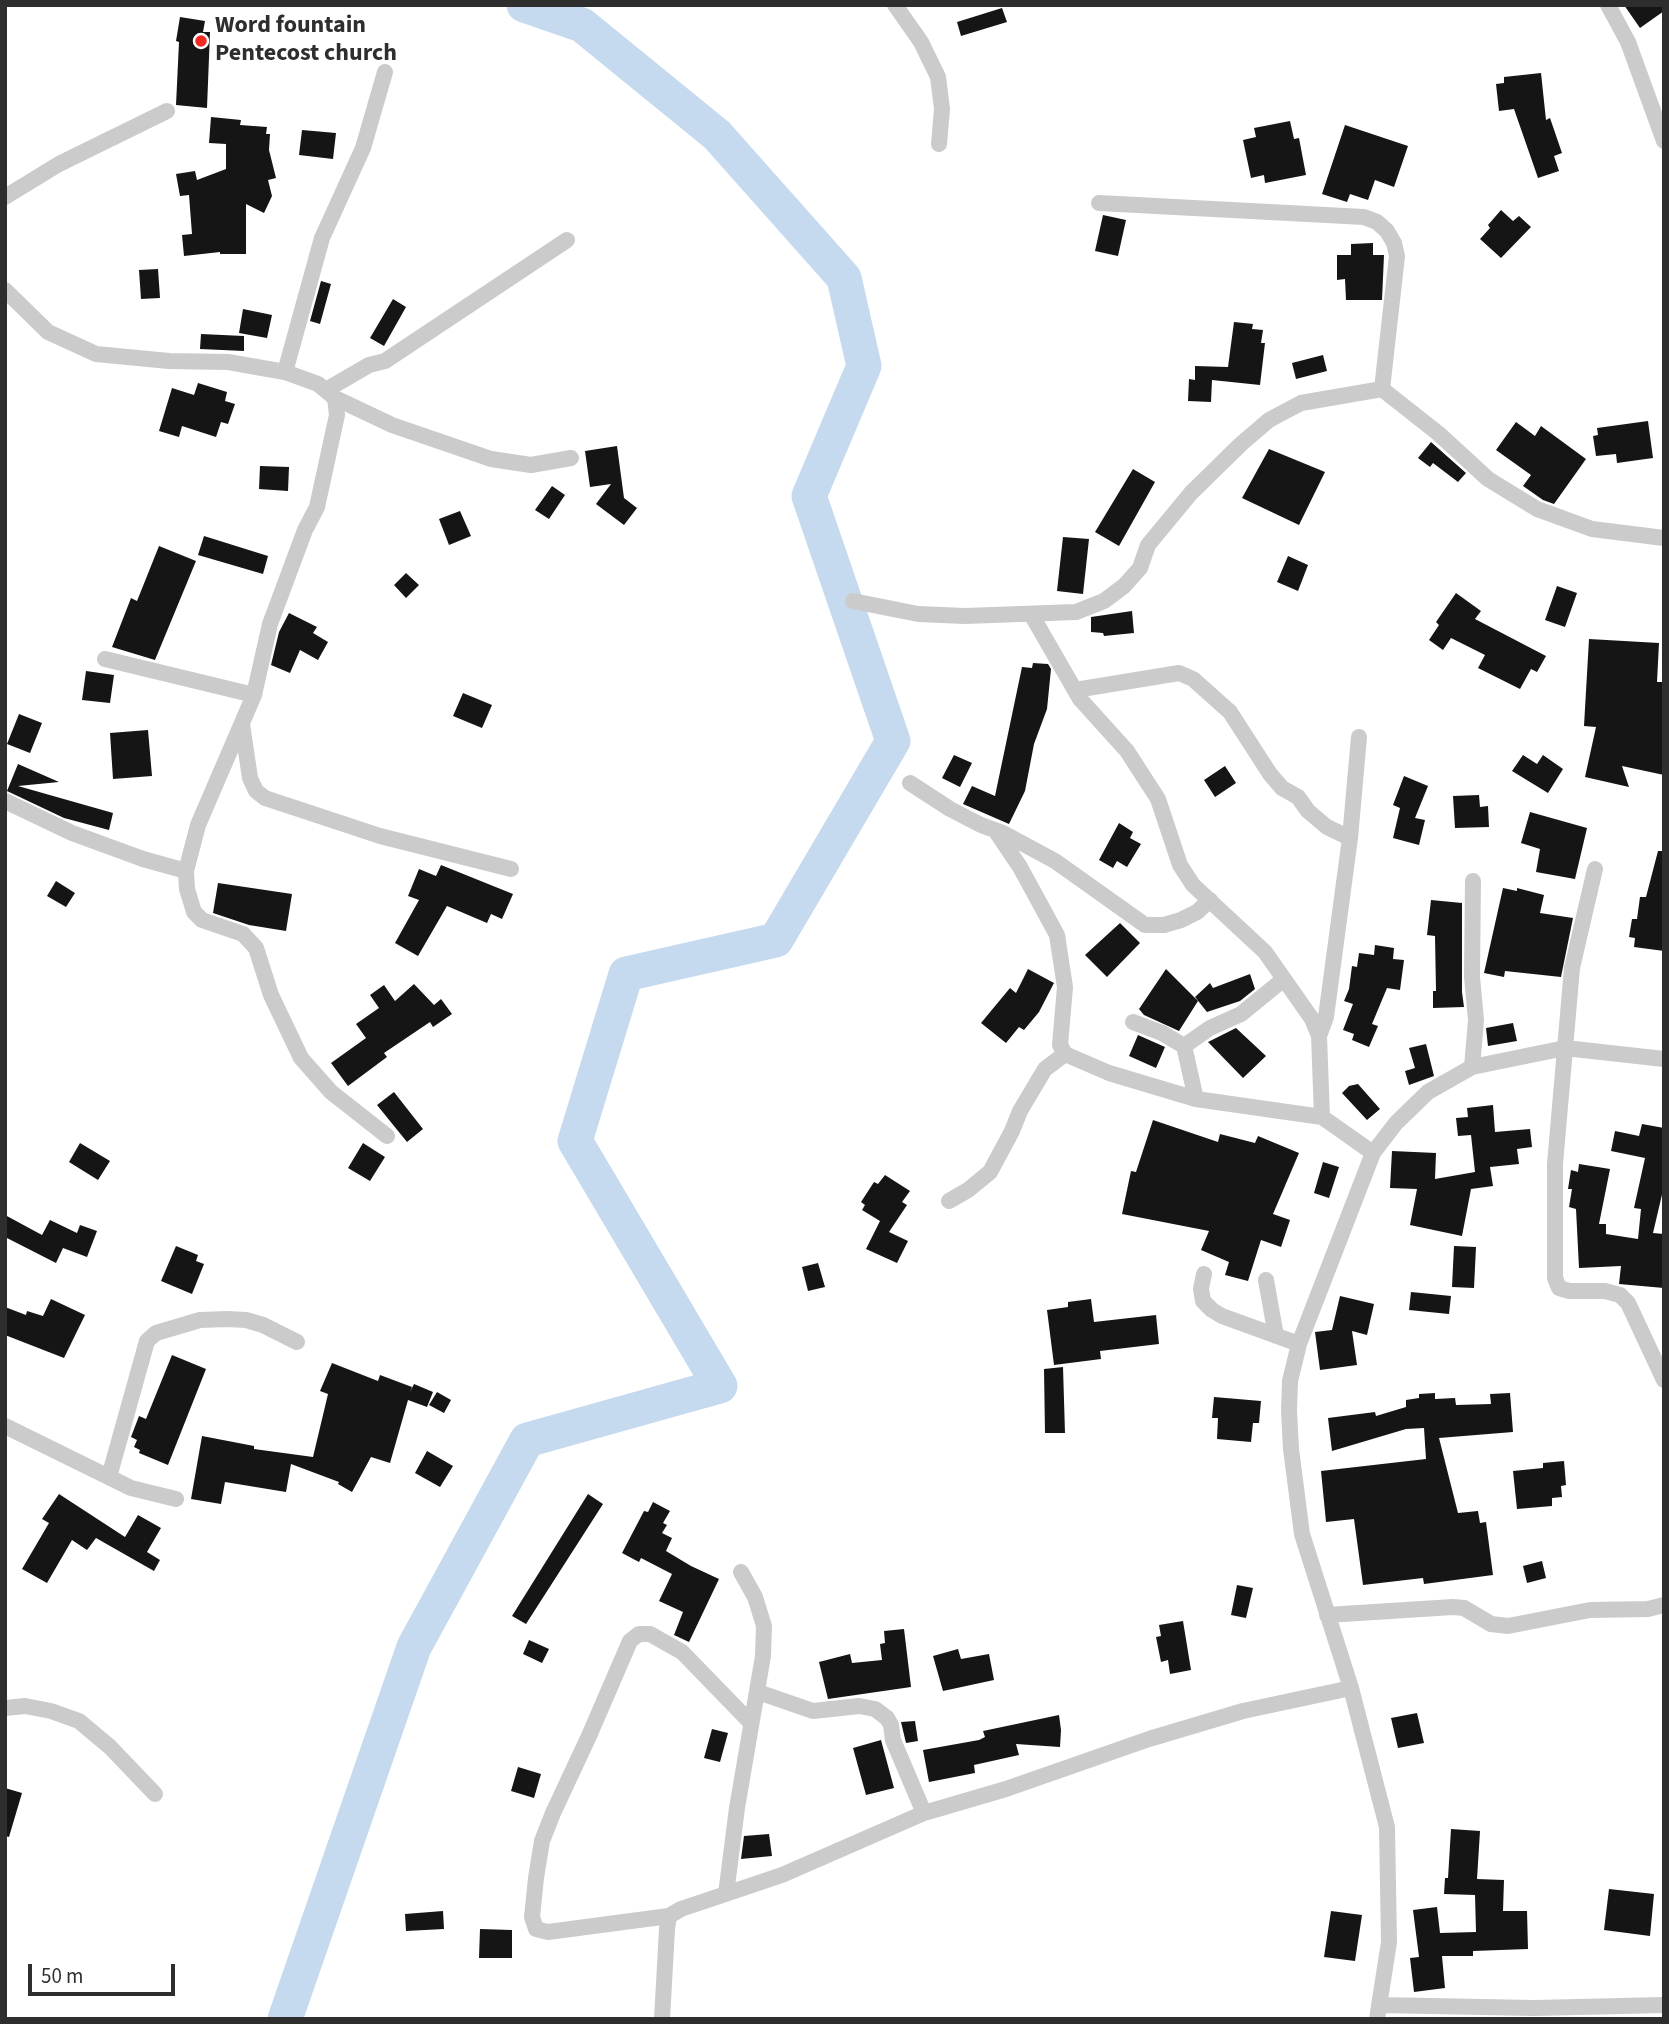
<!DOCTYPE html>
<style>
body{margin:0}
#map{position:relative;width:1669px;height:2024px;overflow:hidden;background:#fff;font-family:"Source Sans 3",sans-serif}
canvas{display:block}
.frame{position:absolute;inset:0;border:7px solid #2e2e2e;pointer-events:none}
.scale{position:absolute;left:28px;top:1964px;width:147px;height:32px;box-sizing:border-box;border:4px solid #2e2e2e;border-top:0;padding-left:9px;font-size:21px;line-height:24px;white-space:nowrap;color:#2e2e2e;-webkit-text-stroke:5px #fff;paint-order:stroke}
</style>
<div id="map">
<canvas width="1669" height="2024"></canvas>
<div class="frame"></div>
<div class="scale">50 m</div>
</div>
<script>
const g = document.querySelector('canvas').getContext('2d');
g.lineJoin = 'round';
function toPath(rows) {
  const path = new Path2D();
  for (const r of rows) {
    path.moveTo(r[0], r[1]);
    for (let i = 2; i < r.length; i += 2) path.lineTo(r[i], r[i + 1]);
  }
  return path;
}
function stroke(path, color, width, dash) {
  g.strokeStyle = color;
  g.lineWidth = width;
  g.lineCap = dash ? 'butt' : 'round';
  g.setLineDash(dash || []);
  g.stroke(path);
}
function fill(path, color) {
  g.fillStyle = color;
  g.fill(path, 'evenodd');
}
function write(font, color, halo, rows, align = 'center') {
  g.font = font + ' "Source Sans 3",sans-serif';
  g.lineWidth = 7;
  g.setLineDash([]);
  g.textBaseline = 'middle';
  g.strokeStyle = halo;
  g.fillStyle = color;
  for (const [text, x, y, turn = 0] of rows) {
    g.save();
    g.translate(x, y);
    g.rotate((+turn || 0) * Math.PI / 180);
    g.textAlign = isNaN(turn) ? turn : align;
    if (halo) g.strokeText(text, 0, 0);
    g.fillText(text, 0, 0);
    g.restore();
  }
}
stroke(toPath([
 [285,2019,414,1647,527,1440,720,1386,575,1141,626,974,776,940,893,741,809,496,864,366,844,278,717,135,582,25,524,5]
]), '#c5daee', 35);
fill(toPath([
 [1624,5,1664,5,1664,11,1640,28],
 [1002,8,1007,22,961,36,957,22],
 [180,17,205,21,203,32,210,32,207,108,176,105,179,42,176,41],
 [1541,73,1546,120,1550,118,1562,153,1554,156,1559,171,1538,178,1514,109,1499,111,1496,84,1504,83,1504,77],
 [211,117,241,120,240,125,267,127,266,134,270,134,269,150,276,178,268,180,272,196,264,213,246,204,246,254,220,254,220,252,184,256,182,235,192,234,189,195,180,196,176,174,195,171,197,180,226,169,226,144,209,143],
 [1290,121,1294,139,1299,138,1306,175,1265,183,1264,175,1251,178,1243,140,1256,137,1254,128],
 [1345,125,1408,146,1394,187,1375,180,1368,200,1350,194,1347,202,1322,194],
 [302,130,336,133,333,159,299,155],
 [1501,210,1513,221,1519,216,1531,227,1501,258,1480,239,1490,228,1488,225],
 [1103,215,1126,220,1118,256,1095,251],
 [1373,243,1373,255,1384,255,1382,300,1346,300,1345,279,1337,280,1337,255,1351,255,1351,244],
 [158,269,160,298,141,299,139,270],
 [321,281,331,284,320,324,310,321],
 [393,299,406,307,384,346,370,338],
 [243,309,272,315,267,338,239,333],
 [1234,322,1253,324,1252,329,1263,330,1261,343,1265,343,1260,385,1212,380,1211,402,1188,401,1189,379,1195,380,1195,366,1228,367],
 [201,334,244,336,244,351,200,349],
 [1323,355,1327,371,1296,379,1292,363],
 [198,383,227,392,225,401,235,404,228,424,221,422,216,437,182,426,179,437,159,431,172,388,194,395],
 [1648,421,1653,458,1617,463,1616,454,1596,456,1593,436,1598,435,1597,428],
 [1516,422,1535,436,1541,426,1586,459,1554,504,1543,500,1523,486,1531,475,1496,450],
 [1431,442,1466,473,1458,482,1433,463,1430,467,1418,458],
 [617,446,624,498,637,508,624,525,596,504,611,484,590,487,585,451],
 [1269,449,1325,472,1299,525,1242,498],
 [260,466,289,467,288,491,259,489],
 [1133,469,1155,482,1119,546,1095,532],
 [552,486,565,495,549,519,535,510],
 [460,511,471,536,449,545,439,519],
 [204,536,268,556,263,574,198,555],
 [1063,537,1089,539,1083,594,1057,591],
 [159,546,196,561,155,660,112,647,131,598,137,601],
 [1288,556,1308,565,1298,591,1277,582],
 [406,573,419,585,406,598,394,585],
 [1557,586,1577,593,1565,627,1545,620],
 [1456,593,1481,611,1475,619,1546,656,1537,672,1531,669,1520,689,1478,668,1485,655,1451,638,1443,650,1429,640,1439,625,1436,622],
 [1132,611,1134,633,1104,636,1103,633,1091,632,1091,617],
 [289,613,317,627,313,633,328,642,318,660,300,650,290,673,271,665,279,632],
 [1589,639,1659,643,1657,682,1664,682,1664,775,1622,766,1629,787,1585,777,1596,727,1584,726],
 [1033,663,1048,664,1051,669,1047,709,1034,744,1025,791,1009,824,963,804,972,786,995,796,1022,667,1032,668],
 [86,671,114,675,110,703,82,700],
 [463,693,492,705,482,728,453,716],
 [19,714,42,723,30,753,7,744],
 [148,730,152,776,113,779,110,733],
 [954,755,972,763,960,787,942,778],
 [1523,755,1537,764,1543,755,1563,769,1548,793,1512,771],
 [18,764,59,782,18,786,113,813,109,830,64,818,7,791],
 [1225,766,1236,783,1215,797,1204,780],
 [1404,776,1428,786,1415,818,1425,820,1419,845,1393,838,1400,808,1393,805],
 [1479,795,1480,807,1488,806,1489,827,1455,828,1453,796],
 [1530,812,1587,828,1575,879,1536,872,1540,849,1521,843],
 [1119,823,1133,832,1130,838,1141,844,1127,867,1117,861,1113,868,1099,860],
 [1658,851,1664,851,1664,951,1634,947,1635,938,1629,937,1632,919,1637,919,1640,897,1646,897],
 [441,865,513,894,502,919,491,914,487,923,447,906,418,956,395,943,419,900,408,896,419,869,436,876],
 [56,881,75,893,66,907,47,896],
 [218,883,292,894,286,931,249,925,213,913],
 [1503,888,1517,891,1517,888,1544,895,1540,913,1573,918,1561,977,1505,971,1504,977,1484,973],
 [1431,900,1462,903,1462,992,1464,1007,1433,1008,1433,991,1436,991,1435,936,1427,935],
 [1120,923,1140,943,1107,977,1085,955],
 [1375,945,1394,948,1393,959,1404,960,1400,990,1387,988,1372,1024,1378,1026,1369,1047,1352,1040,1354,1034,1343,1030,1353,1004,1344,1001,1349,989,1352,966,1357,967,1359,953,1374,955],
 [1028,969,1054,983,1039,1012,1024,1030,1019,1027,1006,1043,981,1023,1010,988,1016,993],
 [1166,969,1198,1001,1179,1031,1144,1015,1139,1009],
 [1250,974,1255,989,1240,1001,1207,1012,1195,997,1210,983,1213,988],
 [414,984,434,1005,441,999,452,1014,433,1027,430,1022,384,1053,387,1057,348,1086,331,1063,366,1038,356,1024,379,1008,370,995,384,985,395,1001],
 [1513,1023,1517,1041,1488,1046,1486,1028],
 [1236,1028,1266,1056,1243,1078,1208,1042],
 [1138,1035,1165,1047,1156,1068,1129,1056],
 [1426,1044,1434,1076,1409,1085,1405,1071,1415,1068,1409,1048],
 [1358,1084,1380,1109,1367,1120,1342,1093,1349,1086],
 [394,1092,423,1129,407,1142,377,1105],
 [1493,1105,1495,1132,1530,1129,1532,1147,1517,1149,1519,1164,1490,1167,1493,1186,1471,1189,1462,1236,1410,1225,1417,1189,1390,1188,1392,1151,1436,1153,1435,1179,1475,1172,1471,1135,1458,1136,1456,1118,1468,1117,1467,1108],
 [1153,1120,1218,1142,1220,1134,1255,1143,1258,1136,1299,1153,1273,1214,1290,1220,1281,1247,1261,1240,1248,1281,1225,1275,1229,1262,1201,1250,1209,1231,1122,1214,1131,1171,1136,1172],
 [1642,1124,1664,1128,1664,1186,1653,1233,1664,1234,1664,1288,1619,1284,1621,1266,1579,1268,1576,1209,1569,1207,1572,1189,1568,1189,1571,1170,1578,1172,1579,1164,1610,1169,1599,1224,1606,1224,1606,1234,1638,1239,1641,1209,1634,1208,1645,1158,1611,1151,1615,1131,1639,1136],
 [80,1143,110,1161,98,1180,69,1162],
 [363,1143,385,1157,370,1181,348,1168],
 [1323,1162,1339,1167,1329,1198,1314,1193],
 [885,1175,910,1191,902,1202,907,1205,889,1232,908,1241,897,1263,866,1249,880,1221,862,1210,865,1205,861,1202,874,1182,878,1184],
 [5,1215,42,1235,50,1220,77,1233,80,1225,97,1231,87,1257,63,1248,56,1263,5,1237],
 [176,1246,198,1255,196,1261,204,1264,192,1294,161,1281],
 [1454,1246,1476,1247,1474,1288,1452,1287],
 [818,1263,825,1287,808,1291,802,1267],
 [1411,1292,1451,1296,1449,1314,1409,1310],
 [1340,1296,1374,1304,1367,1335,1352,1331,1357,1365,1320,1370,1315,1332,1332,1330],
 [51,1299,85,1315,64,1358,5,1335,5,1307,26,1315,27,1311,43,1316],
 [1091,1299,1094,1322,1156,1315,1159,1344,1100,1351,1101,1359,1054,1365,1047,1310,1068,1307,1068,1302],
 [172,1355,206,1369,168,1465,139,1453,140,1450,134,1447,137,1440,131,1437,139,1416,146,1419],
 [332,1363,378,1381,380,1375,412,1387,410,1392,414,1384,433,1392,427,1407,408,1400,390,1463,371,1457,352,1492,338,1484,339,1482,291,1464,286,1492,225,1482,221,1504,191,1499,202,1436,254,1446,254,1449,313,1457,328,1394,320,1391],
 [1063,1367,1065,1433,1045,1433,1044,1369],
 [437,1392,451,1400,444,1413,429,1405],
 [1435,1393,1435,1399,1455,1398,1456,1405,1491,1404,1490,1394,1510,1393,1513,1432,1439,1438,1458,1513,1478,1511,1480,1523,1486,1522,1493,1575,1424,1584,1423,1578,1363,1585,1354,1519,1326,1522,1321,1471,1426,1459,1424,1428,1406,1429,1332,1451,1328,1418,1375,1412,1376,1416,1406,1407,1406,1400,1419,1398,1419,1394],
 [1214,1397,1261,1401,1259,1423,1253,1423,1251,1442,1217,1439,1218,1418,1212,1418],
 [427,1451,453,1466,440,1487,415,1473],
 [1564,1461,1566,1485,1561,1486,1562,1497,1552,1498,1552,1506,1517,1509,1513,1471,1543,1468,1543,1463],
 [59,1494,125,1537,138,1515,161,1528,147,1552,160,1560,154,1571,96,1538,87,1550,72,1540,47,1583,22,1569,49,1523,42,1519],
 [588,1494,603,1504,526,1624,512,1616],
 [653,1502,670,1511,663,1523,667,1525,662,1533,672,1538,666,1551,691,1566,719,1579,689,1642,674,1635,683,1612,659,1601,672,1574,641,1558,639,1562,622,1553,644,1511,648,1512],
 [1542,1561,1546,1578,1527,1583,1523,1566],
 [1237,1585,1253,1588,1246,1618,1231,1615],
 [1183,1621,1191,1670,1170,1674,1168,1660,1161,1662,1156,1637,1161,1636,1159,1625],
 [904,1629,911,1687,828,1699,819,1662,850,1654,852,1663,882,1660,880,1644,885,1643,884,1631],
 [529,1640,549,1649,542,1663,523,1654],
 [958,1649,961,1659,989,1654,994,1680,943,1691,933,1656],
 [1417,1713,1424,1743,1398,1748,1391,1718],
 [1059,1715,1061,1730,1060,1747,1016,1744,1019,1755,974,1765,975,1773,929,1782,923,1750,979,1740,985,1737,983,1731],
 [915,1721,918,1741,906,1743,901,1722],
 [712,1729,728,1733,720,1762,704,1758],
 [881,1740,894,1788,866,1795,853,1748],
 [518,1767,541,1774,534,1798,511,1791],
 [5,1788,22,1793,9,1837,5,1836],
 [1451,1829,1480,1831,1477,1879,1504,1880,1503,1911,1527,1911,1528,1949,1473,1951,1473,1956,1442,1956,1445,1988,1414,1992,1410,1958,1419,1957,1413,1910,1437,1907,1440,1933,1476,1932,1475,1895,1444,1894,1445,1878,1448,1878],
 [769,1834,772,1856,741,1859,744,1836],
 [1609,1889,1654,1894,1650,1936,1604,1930],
 [443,1911,444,1929,406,1931,405,1914],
 [1331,1911,1362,1915,1355,1961,1324,1957],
 [480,1929,512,1930,512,1958,479,1958]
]), '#151515');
stroke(toPath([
 [895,5,921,42,938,77,942,109,939,144],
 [1608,5,1628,42,1664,141],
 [5,197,59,164,167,111],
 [1099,203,1364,217,1377,222,1387,231,1394,243,1397,256,1382,389],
 [5,290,48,332,96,354,169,361,228,362,285,372,318,384,335,398,337,415,317,507,305,530,270,624,254,695,198,825,186,871,187,889,194,912,202,920,243,934,256,948,271,995,301,1058,331,1092,387,1136],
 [285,372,322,238,363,148,385,72],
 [326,390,369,365,385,361,567,240],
 [335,398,392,425,491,459,531,465,571,458],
 [853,601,918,614,965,616,1076,612,1104,601,1124,586,1140,568,1148,545,1191,493,1241,444,1269,420,1301,403,1382,389,1439,434,1488,479,1537,509,1592,529,1664,538],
 [1031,614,1080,699,1127,751,1158,799,1180,865,1193,885,1265,952,1312,1019,1319,1036,1322,1117],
 [105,659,254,695],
 [1075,690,1179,673,1193,679,1230,712,1270,774,1282,788,1298,797,1308,811,1327,827,1350,838],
 [242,724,250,778,256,791,265,798,380,836,511,869],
 [910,783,950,809,981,825,1003,833,1055,861,1145,925,1164,925,1181,920,1197,912,1210,900],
 [5,801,72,833,143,859,186,871],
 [995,830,1020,867,1057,935,1065,987,1060,1045,1065,1054,1109,1073,1196,1099,1322,1117,1373,1153],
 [1595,869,1572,968,1555,1164,1555,1278,1559,1288,1569,1291,1605,1291,1620,1295,1628,1303,1664,1380],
 [1133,1022,1162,1033,1184,1046,1196,1099],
 [1319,1036,1326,1017,1350,838,1359,737],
 [1184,1046,1210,1028,1241,1014,1284,979],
 [1472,1067,1476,1020,1472,977,1473,881],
 [949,1201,968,1190,990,1172,1012,1131,1020,1111,1045,1069,1065,1054],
 [1204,1274,1201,1289,1203,1301,1212,1310,1222,1316,1299,1344],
 [1266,1280,1276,1336],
 [5,1426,131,1488,176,1499],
 [109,1477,147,1341,156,1333,200,1320,227,1319,246,1320,263,1325,297,1342],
 [1327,1615,1453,1607,1464,1608,1491,1624,1508,1626,1590,1610,1648,1609,1664,1605],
 [758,1692,813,1711,859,1706,875,1709,887,1718,891,1725,893,1740,924,1813],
 [5,1708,25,1706,51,1711,79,1721,110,1747,155,1794],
 [726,1894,737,1808,763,1656,764,1626,755,1597,741,1572],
 [669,1916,548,1932,536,1929,532,1917,536,1878,542,1841,553,1813,589,1736,630,1641,639,1634,650,1634,682,1652,751,1723],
 [1379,2005,1534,2008,1664,2005],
 [662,2019,667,1929,669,1916,681,1909,782,1875,924,1813,1006,1789,1149,1739,1243,1711,1351,1688],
 [1377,2019,1389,1942,1387,1827,1351,1688,1302,1534,1291,1449,1289,1411,1290,1381,1299,1344,1373,1153,1396,1123,1428,1092,1472,1067,1565,1048,1664,1059]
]), '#cbcbcb', 16);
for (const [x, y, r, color] of [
 [201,41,7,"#f22823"]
]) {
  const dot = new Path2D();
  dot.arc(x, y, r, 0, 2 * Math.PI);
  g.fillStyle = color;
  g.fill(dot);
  stroke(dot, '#fff', 2.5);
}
write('bold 24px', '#2e2e2e', '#fff', [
 ["Word fountain",215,27],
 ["Pentecost church",215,55]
], 'left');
</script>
